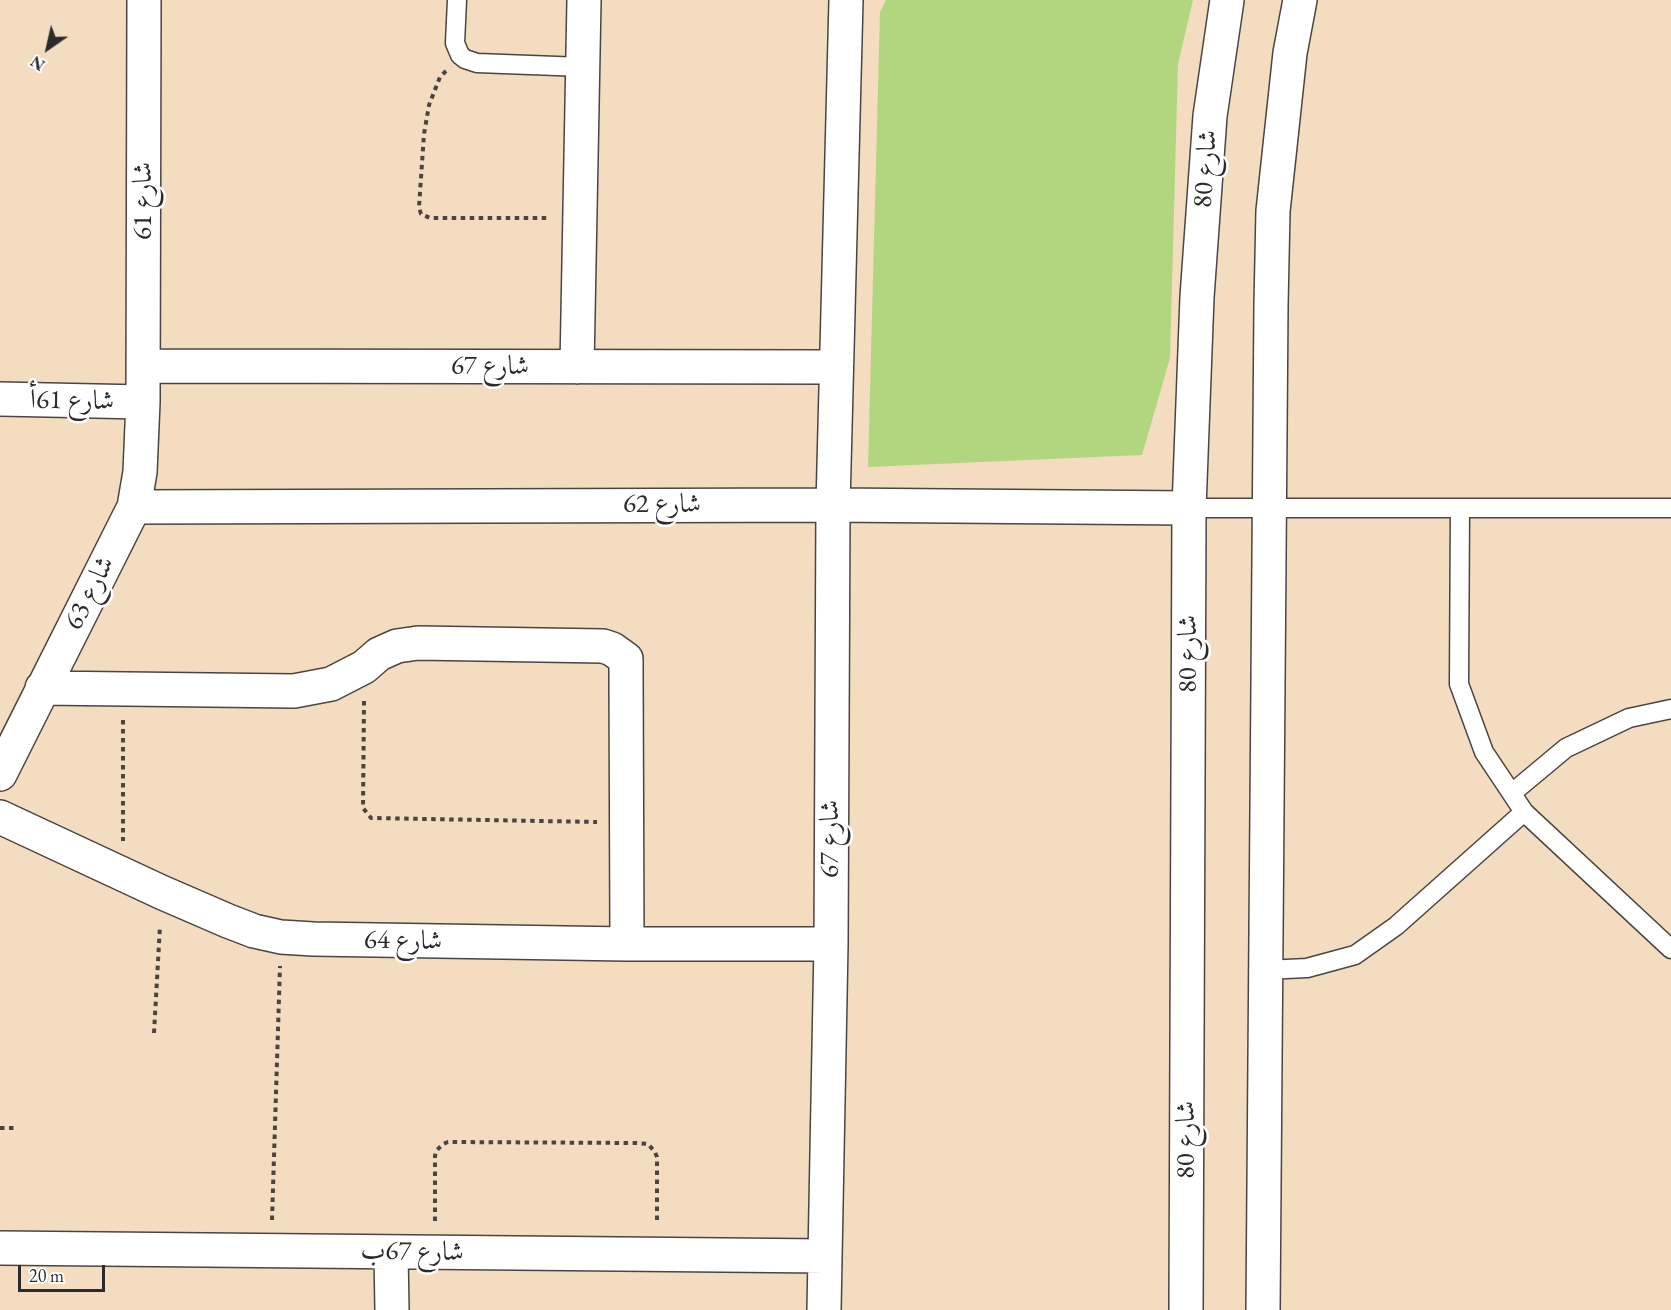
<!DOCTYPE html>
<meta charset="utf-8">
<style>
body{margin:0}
#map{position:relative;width:1671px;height:1310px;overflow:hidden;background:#f4dcc0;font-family:"EB Garamond",serif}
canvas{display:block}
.north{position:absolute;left:18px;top:18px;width:60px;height:60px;-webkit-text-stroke:4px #fff;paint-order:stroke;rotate:214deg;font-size:16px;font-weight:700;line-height:24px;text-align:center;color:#2b2b2b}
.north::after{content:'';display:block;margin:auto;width:21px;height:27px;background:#2b2b2b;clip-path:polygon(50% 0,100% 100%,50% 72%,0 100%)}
.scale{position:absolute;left:18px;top:1265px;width:87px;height:27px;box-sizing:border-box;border:3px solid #2b2b2b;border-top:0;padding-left:8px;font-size:18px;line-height:21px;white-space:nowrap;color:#2b2b2b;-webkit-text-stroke:4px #fff;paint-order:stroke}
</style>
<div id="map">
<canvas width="1671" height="1310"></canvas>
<div class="north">N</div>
<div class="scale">20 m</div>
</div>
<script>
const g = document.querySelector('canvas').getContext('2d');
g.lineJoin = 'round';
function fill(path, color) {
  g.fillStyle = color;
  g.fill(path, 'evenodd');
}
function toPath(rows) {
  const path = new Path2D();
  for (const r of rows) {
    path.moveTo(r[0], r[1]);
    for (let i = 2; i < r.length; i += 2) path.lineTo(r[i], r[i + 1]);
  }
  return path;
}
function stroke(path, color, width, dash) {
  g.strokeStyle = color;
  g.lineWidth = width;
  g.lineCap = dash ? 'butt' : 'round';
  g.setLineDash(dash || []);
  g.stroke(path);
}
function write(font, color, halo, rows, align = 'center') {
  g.font = font + ' "EB Garamond",Amiri,serif';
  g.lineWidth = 5;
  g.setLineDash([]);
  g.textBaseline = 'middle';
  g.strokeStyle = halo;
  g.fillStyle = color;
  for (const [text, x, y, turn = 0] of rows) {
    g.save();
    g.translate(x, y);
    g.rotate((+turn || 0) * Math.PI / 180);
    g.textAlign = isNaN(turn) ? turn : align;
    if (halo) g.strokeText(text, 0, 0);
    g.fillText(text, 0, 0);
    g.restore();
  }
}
fill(toPath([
 [886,0,1193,0,1178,64,1170,358,1142,455,868,467,880,12]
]), '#b2d67f');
const service = toPath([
 [457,0,455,43,460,55,465,59,477,63,583,67],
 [1189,508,1671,508],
 [1460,508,1459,684,1484,752,1524,812,1671,949],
 [1512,793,1566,748,1629,718,1671,709],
 [1265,970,1307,968,1355,955,1396,926,1524,812]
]);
const minor = toPath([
 [143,366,836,367],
 [577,367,584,0],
 [0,399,143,402],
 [134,507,833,505,1189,508],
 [42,688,294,691,331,684,364,667,379,654,397,646,418,643,603,646,612,649,626,659,626,670,627,944],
 [0,774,134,507,140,472,143,402,144,0],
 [0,817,161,892,228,921,254,931,281,937,313,939,627,944,831,944],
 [0,1248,825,1256],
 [391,1252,392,1310],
 [824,1310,831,944,833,505,846,0]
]);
const tertiary = toPath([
 [1186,1310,1189,508,1197,297,1210,116,1227,0],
 [1263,1310,1271,305,1273,211,1290,53,1300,0]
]);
stroke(service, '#494641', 21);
stroke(minor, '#494641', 36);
stroke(tertiary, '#494641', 36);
stroke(toPath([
 [446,71,440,77,429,105,424,134,419,207,421,214,430,218,549,218],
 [364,701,363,808,371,818,597,822],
 [123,720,123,841],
 [154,1033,160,926],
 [0,1128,15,1128],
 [272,1220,280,966],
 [435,1221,435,1156,436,1151,443,1144,448,1142,637,1143,648,1144,655,1152,657,1157,657,1223]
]), '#494641', 4, [4.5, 4.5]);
stroke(service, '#fff', 18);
stroke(minor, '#fff', 33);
stroke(tertiary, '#fff', 33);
write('27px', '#2b2b2b', '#fff', [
 ["شارع 80",1206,169,-86],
 ["شارع 61",144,201,-90],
 ["شارع 67",490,367],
 ["شارع 61أ",72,401,1],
 ["شارع 62",662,505],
 ["شارع 63",90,593,-63],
 ["شارع 80",1189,654,-90],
 ["شارع 67",831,839,-90],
 ["شارع 64",403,941,1],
 ["شارع 80",1187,1140,-90],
 ["شارع 67ب",412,1252,1]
]);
</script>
